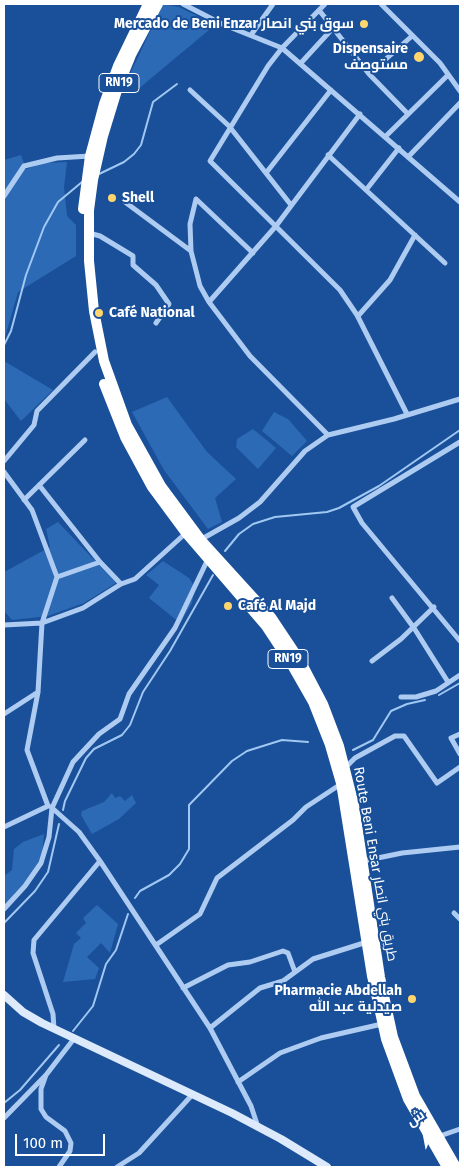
<!DOCTYPE html>
<meta charset="utf-8">
<style>
body{margin:0}
#map{position:relative;width:464px;height:1171px;overflow:hidden;background:#195099;font-family:"Fira Sans",Cairo,sans-serif}
canvas{display:block}
.frame{position:absolute;inset:0;border:5px solid #fff;pointer-events:none}
.north{position:absolute;left:399px;top:1106px;width:50px;height:50px;-webkit-text-stroke:4px #195099;paint-order:stroke;rotate:327deg;font-size:14px;font-weight:700;line-height:20px;text-align:center;color:#fff}
.north::after{content:'';display:block;margin:auto;width:18px;height:22px;background:#fff;clip-path:polygon(50% 0,100% 100%,50% 72%,0 100%)}
.scale{position:absolute;left:15px;top:1134px;width:90px;height:22px;box-sizing:border-box;border:2px solid #fff;border-top:0;padding-left:6px;font-size:15px;line-height:18px;white-space:nowrap;color:#fff;-webkit-text-stroke:4px #195099;paint-order:stroke}
</style>
<div id="map">
<canvas width="464" height="1171"></canvas>
<div class="frame"></div>
<div class="north">ش</div>
<div class="scale">100 m</div>
</div>
<script>
const g = document.querySelector('canvas').getContext('2d');
g.lineJoin = 'round';
function fill(path, color) {
  g.fillStyle = color;
  g.fill(path, 'evenodd');
}
function toPath(rows) {
  const path = new Path2D();
  for (const r of rows) {
    path.moveTo(r[0], r[1]);
    for (let i = 2; i < r.length; i += 2) path.lineTo(r[i], r[i + 1]);
  }
  return path;
}
function stroke(path, color, width, dash) {
  g.strokeStyle = color;
  g.lineWidth = width;
  g.lineCap = dash ? 'butt' : 'round';
  g.setLineDash(dash || []);
  g.stroke(path);
}
function write(font, color, halo, rows, align = 'center') {
  g.font = font + ' "Fira Sans",Cairo,sans-serif';
  g.lineWidth = 4;
  g.setLineDash([]);
  g.textBaseline = 'middle';
  g.strokeStyle = halo;
  g.fillStyle = color;
  for (const [text, x, y, turn = 0] of rows) {
    g.save();
    g.translate(x, y);
    g.rotate((+turn || 0) * Math.PI / 180);
    g.textAlign = isNaN(turn) ? turn : align;
    if (halo) g.strokeText(text, 0, 0);
    g.fillText(text, 0, 0);
    g.restore();
  }
}
fill(toPath([
 [163,4,179,7,215,25,137,90,124,87],
 [21,155,26,169,43,163,67,162,64,187,67,216,76,225,76,256,18,292,4,341,4,160],
 [4,361,53,390,21,421,4,399],
 [167,397,207,452,236,479,215,498,222,522,208,529,164,470,132,412],
 [274,412,288,419,307,441,292,456,262,431],
 [253,429,276,448,258,469,236,447,237,439],
 [58,522,116,583,84,603,48,616,12,620,4,611,4,572,50,547,46,529],
 [163,561,189,578,195,587,192,603,180,623,149,598,159,585,146,575],
 [112,793,115,798,120,796,125,801,132,795,136,803,119,819,92,834,81,815,82,811,104,802],
 [44,834,42,856,29,878,14,894,8,907,4,909,4,876,12,870,14,849,23,842],
 [97,905,118,924,110,953,101,943,87,957,99,968,95,979,63,982,74,944,81,938,76,933,86,923,83,918]
]), '#2d6ab6');
stroke(toPath([
 [97,175,124,162,134,154,141,145,153,102,177,84],
 [4,345,11,331,26,275,44,227,58,202,82,182],
 [225,551,239,534,253,524,275,517,327,512,339,508,379,486,460,430],
 [439,695,460,683],
 [353,750,373,740,391,711,407,704,425,700],
 [63,810,65,801,86,758,94,749,122,735,130,725,143,692,170,651,213,575],
 [135,898,140,891,169,875,180,864,189,849,189,805,232,761,247,751,282,740,308,742],
 [4,923,35,891,48,872,59,824],
 [73,1031,93,1006,106,964,116,950,128,914],
 [4,1103,20,1090,59,1045]
]), '#a1c7f3', 2);
stroke(toPath([
 [183,4,222,24,282,48,460,202],
 [325,4,282,48,268,66,210,161,340,290,357,315,407,414],
 [381,4,440,63,460,91],
 [319,10,369,74],
 [251,35,273,4],
 [300,64,333,28],
 [190,90,229,126,291,205],
 [408,114,369,74,412,36],
 [386,136,448,75],
 [328,155,445,263],
 [409,156,460,103],
 [266,173,331,90],
 [366,190,399,148],
 [4,196,24,166,57,158,90,156],
 [125,202,191,251,200,286,209,302,250,356,328,435],
 [89,233,100,236,133,256,133,265,156,285,169,304,156,323],
 [191,251,190,224,196,199,253,253],
 [209,302,276,226,360,114],
 [358,316,390,280,415,235],
 [460,442,353,507,362,523,460,641],
 [4,461,34,425,37,411,95,352],
 [4,472,32,510,57,577],
 [24,500,85,440],
 [200,540,239,518,260,502,305,451,328,435,394,419,460,399],
 [100,562,121,584],
 [392,598,414,628,448,682],
 [4,625,42,623,83,608,121,584,135,579,187,532],
 [372,661,401,639,434,607],
 [401,697,416,697,436,691,460,675],
 [4,714,38,692],
 [460,734,451,738,460,754],
 [345,768,355,758,395,736,404,736,437,783,460,767],
 [51,807,79,832,100,861,210,1028,251,1106,258,1127],
 [4,827,48,806,27,750,38,692,42,623,57,577,100,562,39,485],
 [363,861,402,853,460,847],
 [4,909,25,886,41,863,49,837,52,808,73,762,99,734,120,719,129,694,175,628,208,559],
 [454,913,460,919],
 [156,945,200,914,217,878,293,820,306,807,341,784],
 [183,988,228,965,250,962,283,951,288,953,295,972],
 [210,1028,260,988,283,981,313,959,367,942],
 [54,1029,53,1014,33,953,34,940,100,861],
 [46,1075,41,1089,41,1109,46,1117,65,1131,71,1143,70,1151,59,1167],
 [238,1082,280,1053,321,1038,382,1024],
 [4,1118,46,1075,73,1040],
 [437,1137,460,1129],
 [117,1167,139,1153,192,1095]
]), '#aeccf1', 5);
stroke(toPath([
 [4,995,23,1012,42,1023,232,1113,281,1139,327,1167]
]), '#ddeafc', 8);
stroke(toPath([
 [158,4,131,55,118,87,103,136,93,180,89,210,89,261,94,311,104,361,127,425,161,486,201,540,271,617,301,662,323,704,339,746,354,805,380,977,393,1037,415,1096,456,1167],
 [83,209,90,156,104,104,118,66,148,4],
 [104,384,125,437,152,487,186,533,266,626,293,667,313,702,330,745,341,783,372,976,386,1039,408,1099,447,1167]
]), '#fff', 10);
for (const [x, y, r, color] of [
 [364,24,5,"#ffd66e"],
 [419,57,6,"#ffd66e"],
 [112,198,5,"#ffd66e"],
 [99,313,5,"#ffd66e"],
 [228,606,5,"#ffd66e"],
 [412,999,5,"#ffd66e"]
]) {
  const dot = new Path2D();
  dot.arc(x, y, r, 0, 2 * Math.PI);
  g.fillStyle = color;
  g.fill(dot);
  stroke(dot, '#195099', 2);
}
for (const [x, y, w] of [
 [119,83,40],
 [288,659,40]
]) {
  const box = new Path2D();
  box.roundRect(x - w / 2, y - 9.5, w, 19, 4);
  g.fillStyle = '#195099';
  g.fill(box);
  stroke(box, '#fff', 1);
}
write('bold 12px', '#fff', null, [
 ["RN19",119,83],
 ["RN19",288,659]
]);
write('bold 14px', '#fff', '#195099', [
 ["Mercado de Beni Enzar سوق بني انصار",354,24],
 ["Dispensaire",408,49],
 ["مستوصف",408,65],
 ["Shell",122,198,"left"],
 ["Café National",109,313,"left"],
 ["Café Al Majd",238,606,"left"],
 ["Pharmacie Abdellah",402,991],
 ["صيدلية عبد الله",402,1007]
], 'right');
write('14px', '#fff', '#195099', [
 ["Route Beni Ensar طريق بني انصار",375,864,80]
]);
</script>
